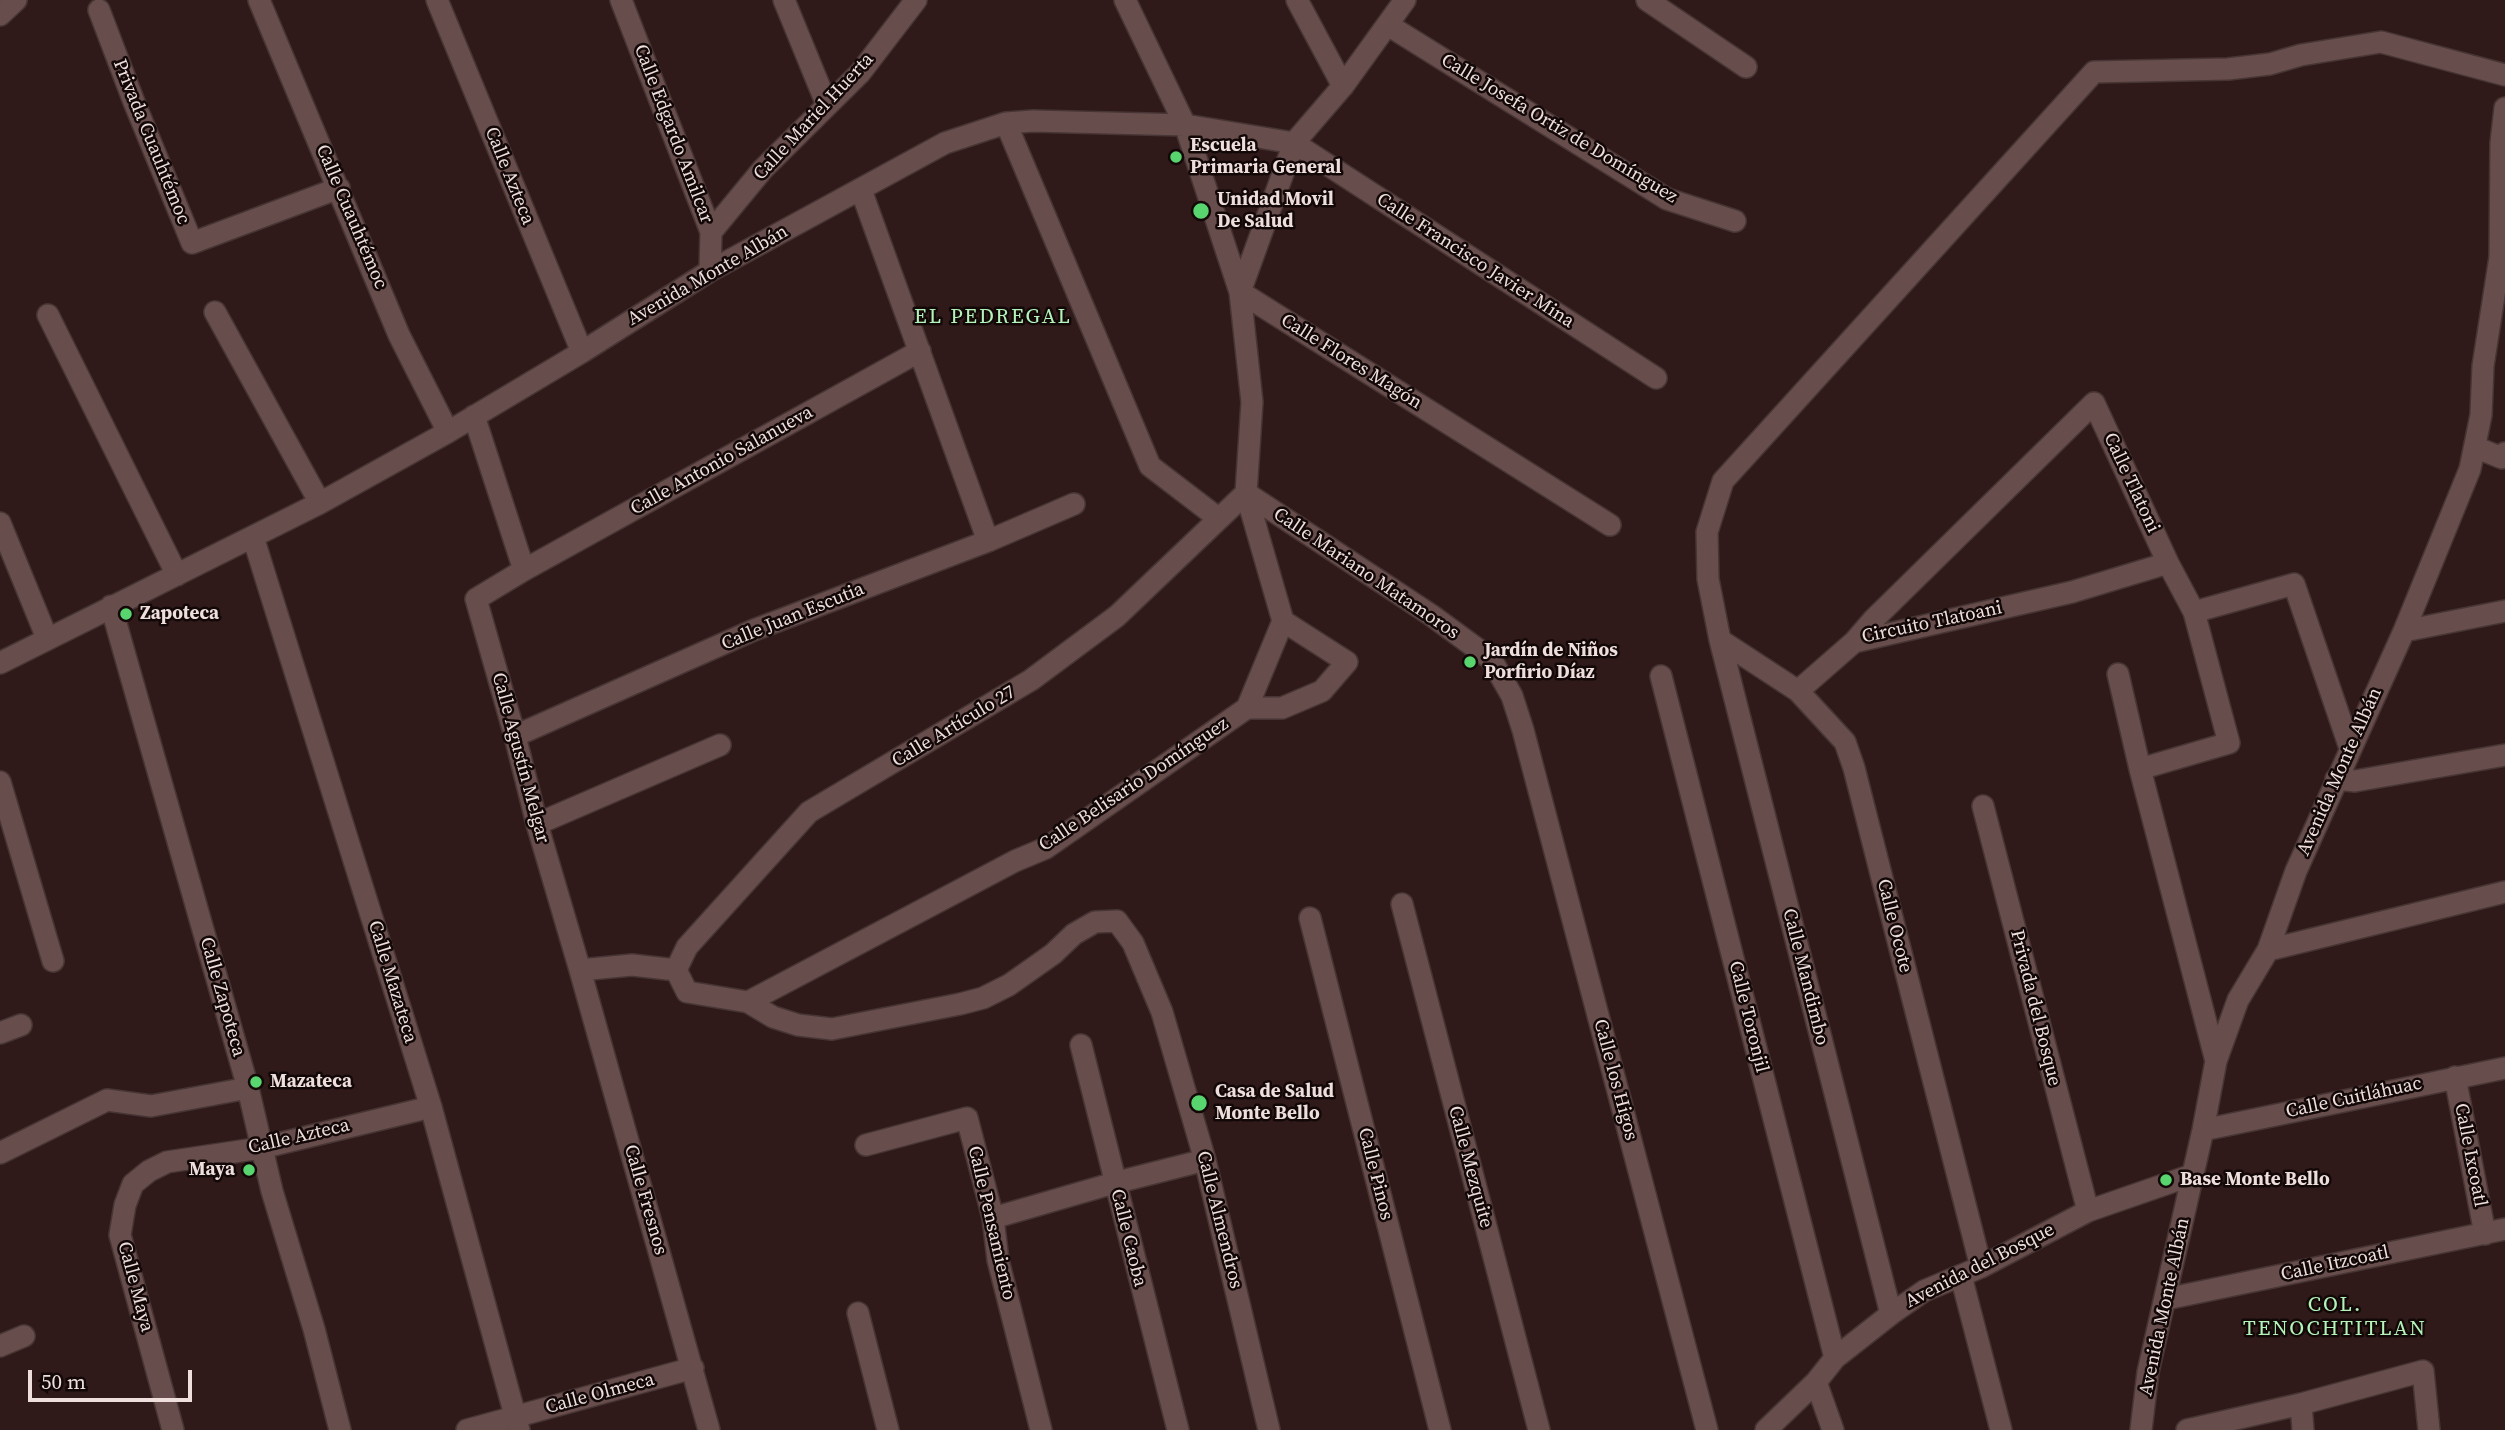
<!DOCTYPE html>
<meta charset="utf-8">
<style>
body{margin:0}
#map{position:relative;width:2505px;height:1430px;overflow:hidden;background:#301a19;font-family:"Source Serif 4",serif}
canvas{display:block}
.scale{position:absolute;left:28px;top:1370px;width:164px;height:32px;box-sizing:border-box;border:4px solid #eededc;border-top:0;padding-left:9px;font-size:21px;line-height:24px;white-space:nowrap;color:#eededc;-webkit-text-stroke:5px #120807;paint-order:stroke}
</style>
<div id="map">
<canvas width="2505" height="1430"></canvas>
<div class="scale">50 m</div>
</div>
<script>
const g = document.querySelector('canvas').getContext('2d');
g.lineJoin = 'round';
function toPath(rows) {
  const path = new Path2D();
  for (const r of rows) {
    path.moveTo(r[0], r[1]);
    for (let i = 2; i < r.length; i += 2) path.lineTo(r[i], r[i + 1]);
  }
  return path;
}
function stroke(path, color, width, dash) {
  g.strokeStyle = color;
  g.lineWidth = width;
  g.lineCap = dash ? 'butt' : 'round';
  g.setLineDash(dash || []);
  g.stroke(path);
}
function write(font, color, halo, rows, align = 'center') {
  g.font = font + ' "Source Serif 4",serif';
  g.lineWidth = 5;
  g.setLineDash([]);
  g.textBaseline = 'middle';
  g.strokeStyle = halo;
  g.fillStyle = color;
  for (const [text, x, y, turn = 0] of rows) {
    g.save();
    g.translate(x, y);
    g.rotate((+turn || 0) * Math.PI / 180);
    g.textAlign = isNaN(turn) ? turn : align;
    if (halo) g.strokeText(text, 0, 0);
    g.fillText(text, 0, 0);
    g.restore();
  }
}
const minor = toPath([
 [259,0,399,335,448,432],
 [437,0,582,352],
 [621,0,711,232,710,271],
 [784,0,827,105],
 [1125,0,1185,125,1240,292,1610,525],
 [1297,0,1343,86],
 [1647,0,1746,67],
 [99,10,134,102,192,243,339,188],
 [0,15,16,0],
 [1388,25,1667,199,1735,221],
 [1006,123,1150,466,1218,518],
 [861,190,988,541],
 [711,232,763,169,860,73,916,0],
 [215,312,320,503],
 [48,315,177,575],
 [474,416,524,570],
 [2475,447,2502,458,2505,453],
 [1246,493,1431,615,1491,659,1512,696,1523,730,1707,1430],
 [0,523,47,638],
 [253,537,431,1107,519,1430],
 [111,606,248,1088,272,1191,314,1329,340,1430],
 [2194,612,2294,584,2350,748],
 [2404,631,2505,611],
 [1720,640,1798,691,1845,742,1854,768,1981,1267],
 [1854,642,2072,592,2168,563],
 [0,663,320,503,448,432,582,352,710,271,945,143,1006,123,1033,121,1185,125,1294,143,1656,378],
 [2118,674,2140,769,2216,1061],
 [1661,676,1835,1358],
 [1798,691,1854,642,1873,620,2094,403,2168,563,2194,612,2229,743,2140,769],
 [1247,708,1282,708,1322,691,1347,662,1283,621],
 [515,736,754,630,988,541,1074,504],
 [2336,779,2355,781,2505,755],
 [0,782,53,961],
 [1983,806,2088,1211],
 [537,824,720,745],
 [1402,904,1539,1430],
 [1310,918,1440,1430],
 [2268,950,2505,892],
 [580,970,632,965,676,970],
 [676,970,687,992,748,1002,1015,861,1046,848,1247,708,1283,621,1246,493,1252,402,1240,292,1294,143,1343,86,1405,0],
 [676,970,687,947,809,812,1031,680,1117,616,1246,493],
 [748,1002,773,1017,798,1025,832,1029,960,1004,983,998,1009,985,1053,954,1074,934,1095,922,1117,921,1133,943,1162,1012,1205,1160,1269,1430],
 [0,1033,21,1025],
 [1081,1045,1178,1430],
 [2455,1077,2485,1234],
 [2203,1130,2505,1068],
 [866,1145,967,1118,993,1218,998,1260,1041,1430],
 [0,1153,107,1100,151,1106,248,1088],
 [993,1218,1114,1183,1205,1160],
 [1961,1276,2001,1430],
 [2166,1299,2505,1229],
 [858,1313,888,1430],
 [1891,1314,1720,640,1708,579,1707,532,1723,481,2094,72,2228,69,2270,64,2301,55,2381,42,2505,75],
 [0,1346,24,1336],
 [1816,1382,1833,1430],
 [2301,1404,2303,1430],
 [173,1430,120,1235,125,1205,133,1184,149,1171,167,1162,261,1148,431,1107],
 [467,1430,693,1368],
 [709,1430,580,970,537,824,515,736,476,599,524,570,920,351],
 [1766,1430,1816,1382,1835,1358,1891,1314,1924,1291,1981,1267,2088,1211,2192,1175],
 [2141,1430,2148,1372,2203,1130,2216,1061,2238,1000,2268,950,2296,871,2404,631,2470,469,2481,415,2483,366,2500,257,2501,143,2505,108],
 [2187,1430,2301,1404,2423,1371,2429,1430]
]);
stroke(minor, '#463534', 24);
stroke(minor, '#674d4b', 21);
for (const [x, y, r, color] of [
 [1176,157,7,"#59d56f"],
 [1201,211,9,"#59d56f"],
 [126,614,7,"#59d56f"],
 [1470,662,7,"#59d56f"],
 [256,1082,7,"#59d56f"],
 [1199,1103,9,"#59d56f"],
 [249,1170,7,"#59d56f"],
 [2166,1180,7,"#59d56f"]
]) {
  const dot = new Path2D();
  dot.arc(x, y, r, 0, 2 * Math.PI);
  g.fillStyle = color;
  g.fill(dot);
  stroke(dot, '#120807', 2.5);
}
write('19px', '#eededc', '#120807', [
 ["Calle Mariel Huerta",814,117,-47],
 ["Calle Josefa Ortiz de Domínguez",1559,129,31],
 ["Calle Edgardo Amilcar",673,134,69],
 ["Privada Cuauhtémoc",151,142,68],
 ["Calle Azteca",509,176,68],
 ["Calle Cuauhtémoc",351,217,67],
 ["Calle Francisco Javier Mina",1475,261,33],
 ["Avenida Monte Albán",708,276,-30],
 ["Calle Flores Magón",1351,362,32],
 ["Calle Antonio Salanueva",722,461,-29],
 ["Calle Tlatoni",2131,483,65],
 ["Calle Mariano Matamoros",1366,574,34],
 ["Calle Juan Escutia",793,617,-22],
 ["Circuito Tlatoani",1932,623,-12],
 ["Calle Artículo 27",954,727,-31],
 ["Calle Agustín Melgar",520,758,75],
 ["Avenida Monte Albán",2340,772,-66],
 ["Calle Belisario Domínguez",1134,785,-34],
 ["Calle Ocote",1894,926,76],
 ["Calle Mandimbo",1805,977,76],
 ["Calle Mazateca",392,982,73],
 ["Calle Zapoteca",222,997,74],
 ["Privada del Bosque",2035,1008,76],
 ["Calle Toronjil",1748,1017,76],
 ["Calle los Higos",1615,1080,75],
 ["Calle Cuitláhuac",2354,1098,-12],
 ["Calle Azteca",299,1137,-13],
 ["Calle Ixcoatl",2470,1155,79],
 ["Calle Mezquite",1470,1167,75],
 ["Calle Pinos",1375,1174,76],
 ["Calle Fresnos",645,1200,74],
 ["Calle Almendros",1219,1220,76],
 ["Calle Pensamiento",991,1223,77],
 ["Calle Caoba",1128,1238,76],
 ["Calle Itzcoatl",2335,1264,-12],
 ["Avenida del Bosque",1980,1266,-27],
 ["Calle Maya",135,1287,75],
 ["Avenida Monte Albán",2165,1307,-78],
 ["Calle Olmeca",600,1394,-15]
]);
write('bold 19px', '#eededc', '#120807', [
 ["Escuela",1190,146],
 ["Primaria General",1190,168],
 ["Unidad Movil",1217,200],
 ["De Salud",1217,222],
 ["Zapoteca",140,614],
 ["Jardín de Niños",1484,651],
 ["Porfirio Díaz",1484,673],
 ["Mazateca",270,1082],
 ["Casa de Salud",1215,1092],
 ["Monte Bello",1215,1114],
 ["Maya",235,1170,"right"],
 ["Base Monte Bello",2180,1180]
], 'left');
g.letterSpacing = '2px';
write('21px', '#b4f3ba', '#120807', [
 ["EL PEDREGAL",993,318],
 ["COL.",2335,1306],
 ["TENOCHTITLAN",2335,1330]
]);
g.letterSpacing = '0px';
</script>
